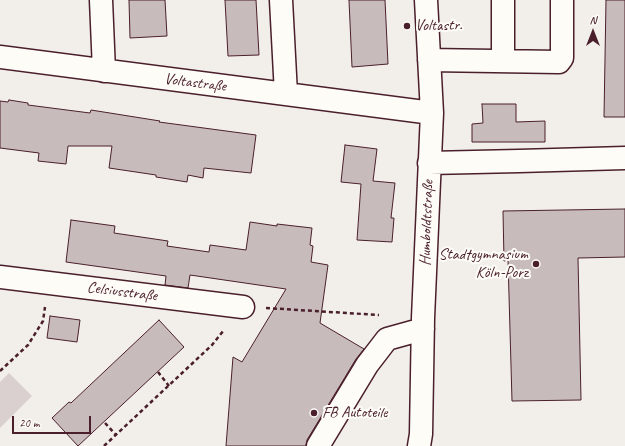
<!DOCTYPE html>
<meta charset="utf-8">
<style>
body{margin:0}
#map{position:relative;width:625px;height:446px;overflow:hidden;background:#f2efeb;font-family:Caveat,sans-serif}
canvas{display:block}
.north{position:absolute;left:573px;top:12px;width:40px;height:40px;-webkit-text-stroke:3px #fdfcf7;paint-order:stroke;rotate:0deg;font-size:11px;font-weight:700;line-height:16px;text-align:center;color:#4a1f2b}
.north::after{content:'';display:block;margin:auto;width:14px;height:18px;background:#4a1f2b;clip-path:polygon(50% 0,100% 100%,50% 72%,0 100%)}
.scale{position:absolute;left:12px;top:416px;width:79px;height:18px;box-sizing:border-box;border:2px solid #4a1f2b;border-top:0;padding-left:5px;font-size:12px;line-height:14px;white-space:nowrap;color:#4a1f2b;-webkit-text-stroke:3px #fdfcf7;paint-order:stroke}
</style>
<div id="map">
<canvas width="625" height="446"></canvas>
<div class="north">N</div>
<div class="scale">20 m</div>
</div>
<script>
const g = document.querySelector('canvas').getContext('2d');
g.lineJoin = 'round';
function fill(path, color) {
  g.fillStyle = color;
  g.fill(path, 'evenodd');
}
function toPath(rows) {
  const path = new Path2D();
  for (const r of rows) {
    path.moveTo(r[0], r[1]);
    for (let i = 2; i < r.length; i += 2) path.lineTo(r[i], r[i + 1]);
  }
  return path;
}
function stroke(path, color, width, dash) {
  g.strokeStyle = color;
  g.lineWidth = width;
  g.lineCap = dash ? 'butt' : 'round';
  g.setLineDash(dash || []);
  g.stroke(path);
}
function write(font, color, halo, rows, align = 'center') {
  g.font = font + ' Caveat,sans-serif';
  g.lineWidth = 4;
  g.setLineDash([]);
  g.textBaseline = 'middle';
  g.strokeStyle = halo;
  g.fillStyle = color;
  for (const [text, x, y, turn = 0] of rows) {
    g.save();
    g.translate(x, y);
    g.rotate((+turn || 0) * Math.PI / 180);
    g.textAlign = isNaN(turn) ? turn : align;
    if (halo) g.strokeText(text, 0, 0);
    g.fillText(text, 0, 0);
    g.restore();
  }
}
fill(toPath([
 [9,373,32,396,0,428,0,382]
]), '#d9d0cf');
const building = toPath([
 [129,0,165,0,167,36,130,38,129,0],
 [225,0,256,0,259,55,228,56,225,0],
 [349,0,385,0,388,64,352,67,349,0],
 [606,0,625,0,625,117,604,117,606,0],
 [9,100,28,103,28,105,90,113,91,110,160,121,159,122,256,135,251,173,204,168,203,178,188,175,187,182,156,177,156,175,109,168,112,146,68,146,66,164,38,161,39,153,0,148,0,101,8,102,9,100],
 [482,104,516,104,516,122,545,121,545,142,472,142,472,124,483,123,482,104],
 [345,145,377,149,373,181,395,183,391,218,394,218,392,242,357,240,361,184,341,182,345,145],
 [625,209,625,257,578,258,581,400,512,401,508,260,504,261,503,211,625,209],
 [71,220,115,226,114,233,168,241,167,246,209,252,210,245,246,250,250,222,277,226,277,224,312,228,310,245,313,246,311,262,328,265,320,323,364,349,356,359,307,440,306,446,226,446,233,357,242,362,286,289,190,275,188,288,165,285,166,276,66,262,71,220],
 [50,316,80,320,77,342,47,338,50,316],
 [159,320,184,347,78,446,52,418,69,402,71,403,159,320]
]);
fill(building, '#c8bbbb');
stroke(building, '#4a1f2b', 1);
const minor = toPath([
 [101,0,104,71],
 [281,0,286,94],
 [0,57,432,113],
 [429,60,559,62,562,58,562,0],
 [503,61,503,0],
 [429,163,519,161,625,158],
 [0,277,243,307],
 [318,446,367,365,387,339,423,329],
 [419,446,421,434,423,318,432,113,426,0]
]);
stroke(minor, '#4a1f2b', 25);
stroke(toPath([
 [266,308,379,315],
 [0,371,28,345,43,321,45,307],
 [158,372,169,386],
 [105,423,116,435],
 [104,446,212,345,224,330]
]), '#4a1f2b', 2.5, [4, 3]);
stroke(minor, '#fdfcf7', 22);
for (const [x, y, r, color] of [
 [407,26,4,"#4a1f2b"],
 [536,264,4,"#4a1f2b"],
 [314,413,4,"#4a1f2b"]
]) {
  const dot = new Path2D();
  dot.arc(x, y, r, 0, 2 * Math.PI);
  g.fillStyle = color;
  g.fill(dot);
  stroke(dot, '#fdfcf7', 1.5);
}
write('16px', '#4a1f2b', '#fdfcf7', [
 ["Voltastr.",415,26],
 ["Stadtgymnasium",528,255,"right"],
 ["Köln-Porz",528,273,"right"],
 ["FB Autoteile",322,413]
], 'left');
write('16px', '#4a1f2b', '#fdfcf7', [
 ["Voltastraße",195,83,7],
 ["Humboldtstraße",427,223,-88],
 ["Celsiusstraße",122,292,7]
]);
</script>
